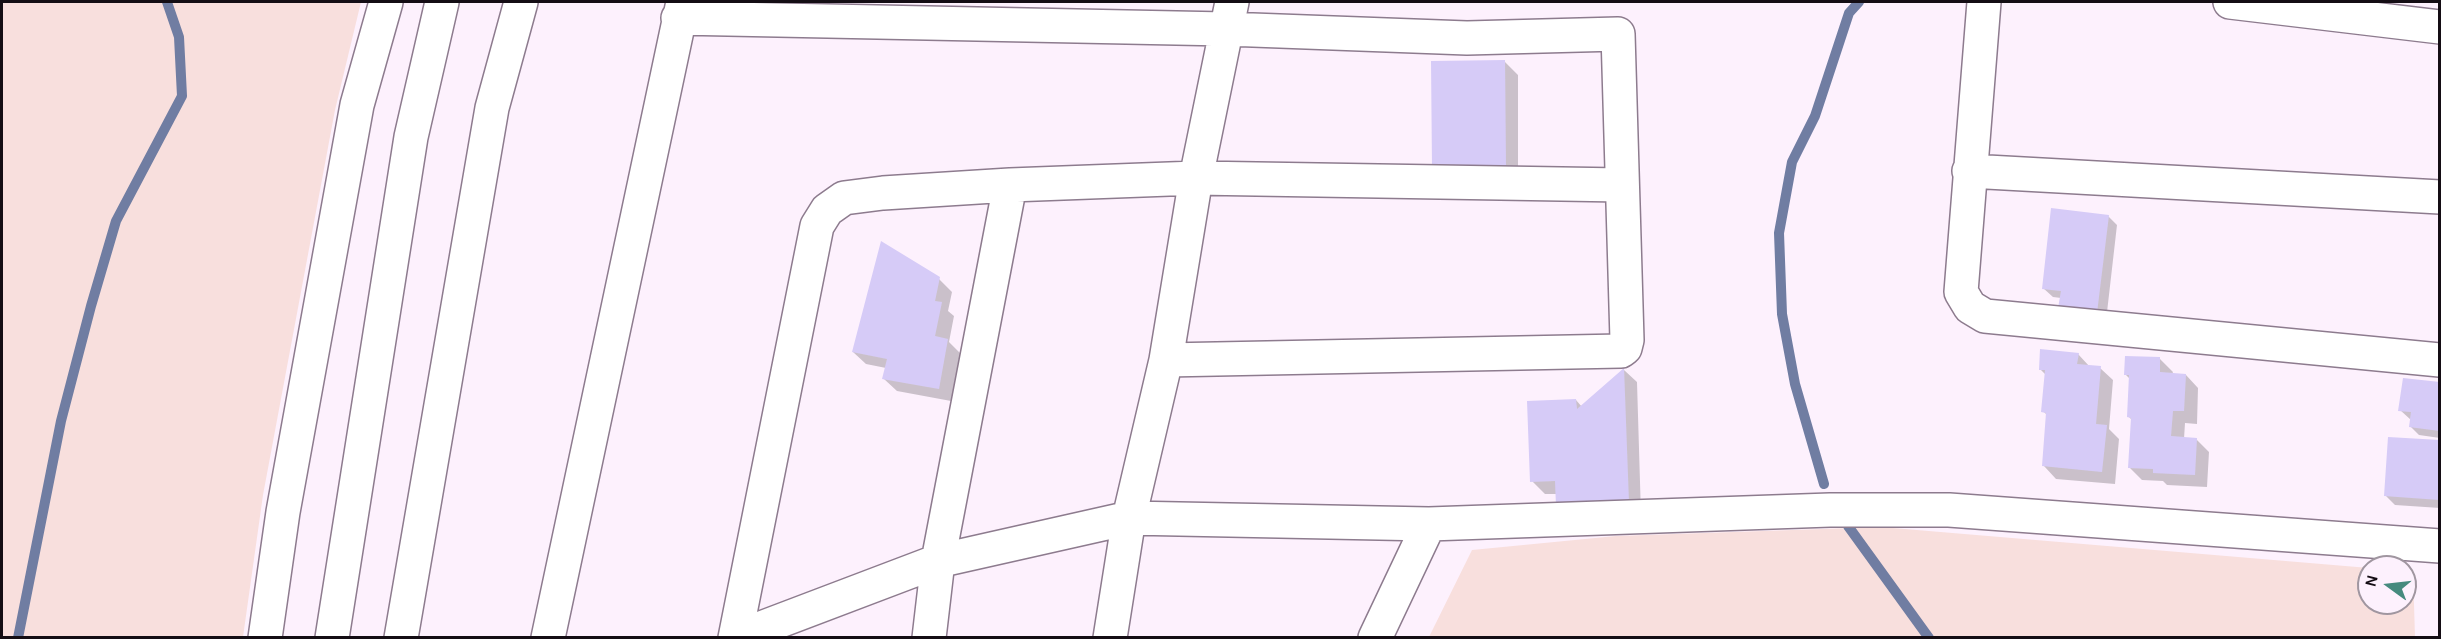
<!DOCTYPE html>
<style>
body{margin:0}
#map{position:relative;width:2441px;height:639px;overflow:hidden;background:#fdf1fd;font-family:Karla,sans-serif}
canvas{display:block}
.frame{position:absolute;inset:0;border:3px solid #140d14;pointer-events:none}
.north{position:absolute;left:2357px;top:555px;width:60px;height:60px;box-sizing:border-box;background:#fdf1fd;border:2px solid #a096a0;border-radius:50%;rotate:285deg;font-size:16px;font-weight:700;line-height:24px;text-align:center;color:#140d14}
.north::after{content:'';display:block;margin:auto;width:21px;height:27px;background:#468a7e;clip-path:polygon(50% 0,100% 100%,50% 72%,0 100%)}
</style>
<div id="map">
<canvas width="2441" height="639"></canvas>
<div class="frame"></div>
<div class="north">N</div>
</div>
<script>
const g = document.querySelector('canvas').getContext('2d');
g.lineJoin = 'round';
function fill(path, color) {
  g.fillStyle = color;
  g.fill(path, 'evenodd');
}
function toPath(rows) {
  const path = new Path2D();
  for (const r of rows) {
    path.moveTo(r[0], r[1]);
    for (let i = 2; i < r.length; i += 2) path.lineTo(r[i], r[i + 1]);
  }
  return path;
}
function stroke(path, color, width, dash) {
  g.strokeStyle = color;
  g.lineWidth = width;
  g.lineCap = dash ? 'butt' : 'round';
  g.setLineDash(dash || []);
  g.stroke(path);
}
fill(toPath([
 [2,2,361,2,335,110,263,495,243,637,2,637],
 [1881,527,2369,568,2369,603,2405,603,2405,571,2413,572,2415,637,1429,637,1472,550,1616,536]
]), '#f8dfdd');
fill(toPath([
 [1505,62,1518,75,1518,180,1497,181],
 [2108,216,2117,225,2106,321,2061,298,2053,297,2043,288],
 [939,279,952,292,948,311,954,316,949,342,960,353,951,401,897,391,884,379,886,368,866,364,853,352],
 [2078,354,2090,367,2100,368,2113,380,2109,429,2119,439,2115,484,2056,479,2044,466,2048,416,2043,411,2046,375,2040,369],
 [2160,359,2173,372,2172,375,2186,375,2198,388,2197,424,2185,423,2184,439,2196,439,2209,452,2207,487,2167,485,2163,481,2142,480,2130,468,2132,420,2129,417,2130,379,2125,374],
 [1624,370,1637,382,1641,515,1557,494,1545,494,1532,481,1576,400,1582,407],
 [2440,384,2440,438,2419,435,2410,426,2411,420,2400,410],
 [2440,442,2440,508,2395,505,2386,496]
]), '#0003');
stroke(toPath([
 [1824,484,1795,384,1782,314,1779,233,1792,162,1815,116,1849,13,1859,2],
 [1848,526,1929,638],
 [18,638,61,421,91,306,116,221,182,96,179,37,167,2]
]), '#707da2', 10);
fill(toPath([
 [1505,60,1506,168,1432,168,1431,61],
 [2051,208,2109,215,2097,313,2058,308,2061,291,2042,289],
 [881,241,940,277,935,301,942,302,935,336,948,339,939,389,882,379,887,359,852,352],
 [2040,349,2079,353,2077,364,2101,366,2096,424,2107,425,2102,472,2042,466,2046,413,2041,412,2045,370,2039,370],
 [2125,356,2160,357,2160,372,2186,374,2184,411,2173,411,2171,436,2197,438,2195,475,2153,473,2153,469,2128,468,2131,418,2127,417,2129,375,2124,375],
 [1624,368,1629,503,1556,506,1555,481,1530,482,1527,401,1576,399,1577,409],
 [2403,378,2440,382,2440,431,2409,427,2411,412,2398,411],
 [2388,437,2440,440,2440,500,2384,496]
]), '#d6cbf7');
const minor = toPath([
 [1984,2,1961,292,1970,307,1985,316,2440,360],
 [2230,2,2440,27],
 [678,18,1226,29,1467,38,1618,34,1627,340,1625,348,1621,351,1166,360],
 [1969,171,2440,197],
 [265,638,283,512,357,105,386,2],
 [332,638,411,137,442,2],
 [401,638,492,108,521,2],
 [548,638,683,2],
 [735,638,938,561,1129,518,1429,524,1830,510,1949,510,2440,546],
 [735,638,817,226,827,210,844,198,883,193,1010,185,1196,178,1622,185],
 [929,638,938,561,1010,185],
 [1110,638,1129,518,1166,360,1196,178,1232,2],
 [1375,638,1429,524]
]);
stroke(minor, '#8d7b8e', 36);
stroke(minor, '#fff', 33);
</script>
